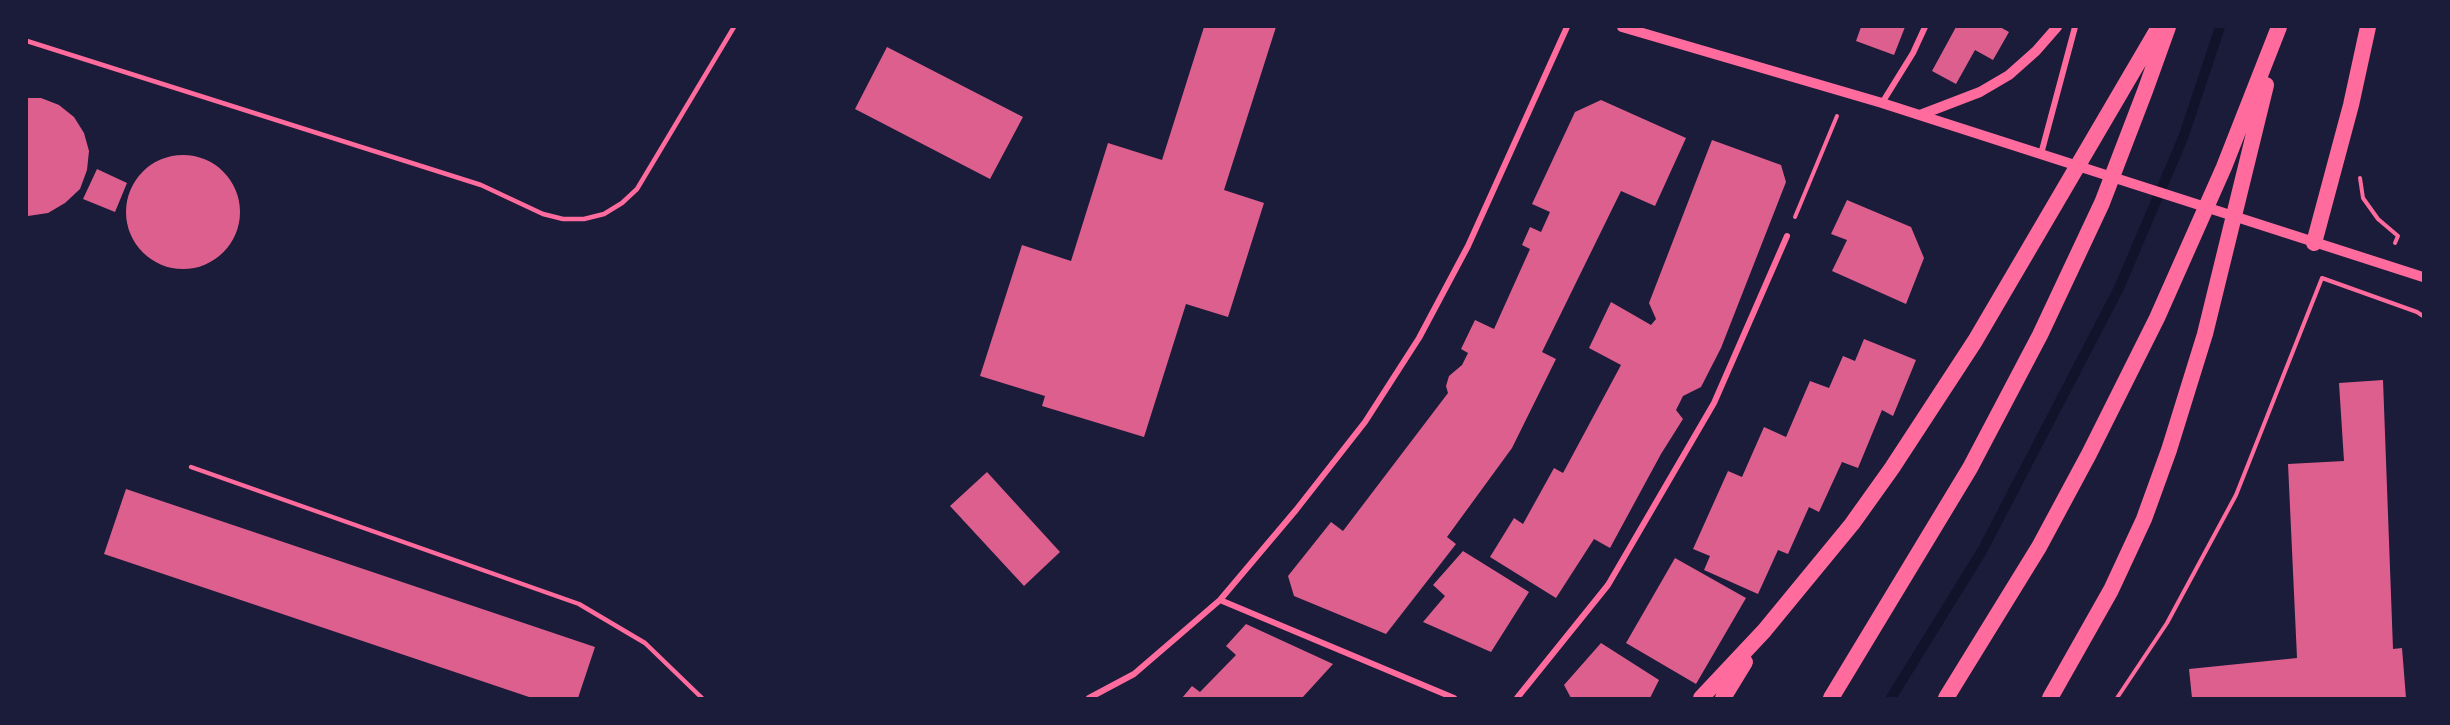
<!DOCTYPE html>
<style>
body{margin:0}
#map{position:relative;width:2450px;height:725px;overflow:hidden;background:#1b1b3a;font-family:"Roboto Condensed",sans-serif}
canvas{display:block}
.frame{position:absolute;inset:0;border:28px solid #1b1b3a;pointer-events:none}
</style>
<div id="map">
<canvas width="2450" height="725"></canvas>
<div class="frame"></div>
</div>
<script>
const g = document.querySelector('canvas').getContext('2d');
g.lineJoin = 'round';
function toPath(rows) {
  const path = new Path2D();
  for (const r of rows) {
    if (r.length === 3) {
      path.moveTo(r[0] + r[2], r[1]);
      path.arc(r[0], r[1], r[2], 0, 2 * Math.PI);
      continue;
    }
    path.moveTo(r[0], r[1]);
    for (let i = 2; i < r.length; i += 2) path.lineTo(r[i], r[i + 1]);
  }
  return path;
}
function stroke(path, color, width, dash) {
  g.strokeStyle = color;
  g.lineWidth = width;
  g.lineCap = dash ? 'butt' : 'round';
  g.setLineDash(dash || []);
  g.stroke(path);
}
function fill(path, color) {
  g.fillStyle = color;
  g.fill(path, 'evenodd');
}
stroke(toPath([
 [1891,698,1982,551,2119,288,2183,138,2220,27]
]), '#12122b', 10);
fill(toPath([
 [1204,27,1276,27,1224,190,1264,203,1228,317,1186,304,1144,437,1042,406,1045,396,980,376,1022,245,1071,261,1108,143,1162,160],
 [1861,27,1905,27,1894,55,1856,41],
 [1956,27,2000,27,2009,32,1993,60,1975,50,1956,84,1932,71],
 [887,47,1023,117,990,179,855,109],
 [27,98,41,98,59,105,74,117,84,133,89,151,87,170,80,189,65,203,48,213,28,216],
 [1601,100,1686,138,1655,206,1621,191,1542,352,1556,359,1512,448,1447,537,1456,544,1386,634,1294,596,1288,576,1331,522,1343,531,1448,393,1446,386,1449,376,1462,365,1468,353,1461,349,1475,320,1494,329,1530,249,1522,245,1530,227,1541,232,1550,212,1532,204,1575,112],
 [1712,140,1781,165,1786,182,1721,348,1701,387,1683,396,1676,410,1683,419,1661,454,1610,548,1594,539,1556,598,1490,557,1514,518,1523,524,1554,468,1563,473,1621,365,1589,348,1611,302,1651,325,1656,319,1649,303],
 [183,212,57],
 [97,169,127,183,115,212,83,199],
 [1847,200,1911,227,1924,258,1906,304,1832,271,1847,240,1831,234],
 [1864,339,1916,360,1893,416,1882,410,1858,468,1842,462,1819,512,1809,507,1788,554,1778,550,1758,594,1704,570,1710,556,1693,549,1728,471,1742,477,1764,427,1786,437,1810,381,1829,388,1843,356,1855,361],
 [2383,380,2393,649,2402,648,2406,698,2192,698,2189,669,2297,658,2288,464,2344,461,2339,383],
 [987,472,1060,552,1024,586,950,506],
 [126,489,595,647,578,698,532,698,104,554],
 [1463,551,1529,592,1491,652,1423,622,1445,596,1433,585],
 [1675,558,1746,598,1696,684,1626,643],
 [1246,624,1333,664,1302,698,1182,698,1192,686,1200,692,1236,655,1226,646],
 [1601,643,1659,680,1650,698,1571,698,1564,685]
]), '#dd5f8e');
stroke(toPath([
 [2360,178,2363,198,2378,219,2398,236,2395,243],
 [1795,217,1837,116],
 [2117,698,2167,623,2236,495,2322,278,2417,312,2423,316]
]), '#ff6b9d', 4);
stroke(toPath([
 [27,41,481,185,543,214,563,219,584,219,604,214,622,203,637,189,734,27],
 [191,467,579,604,645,643,702,698]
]), '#ff6b9d', 4.5);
stroke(toPath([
 [1882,103,1913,53,1925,27],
 [2041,154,2075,27],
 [1220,600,1454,698],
 [1089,698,1134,674,1220,600,1296,510,1365,422,1419,338,1468,246,1567,27],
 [1517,698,1608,585,1714,403,1787,236]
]), '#ff6b9d', 6);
stroke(toPath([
 [1622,27,1882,103,2423,277],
 [1920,115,1980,92,2009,75,2036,51,2057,27]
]), '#ff6b9d', 10);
stroke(toPath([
 [2314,243,2351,105,2368,27],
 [1701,698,1764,631,1852,524,1892,468,1975,341,2159,27],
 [1723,698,1745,662],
 [1831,698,1970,468,2040,335,2102,203,2145,91,2168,27],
 [1946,698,2039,547,2089,454,2157,318,2224,167,2279,27],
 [2050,698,2111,590,2144,519,2169,450,2205,334,2266,85]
]), '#ff6b9d', 16);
</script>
